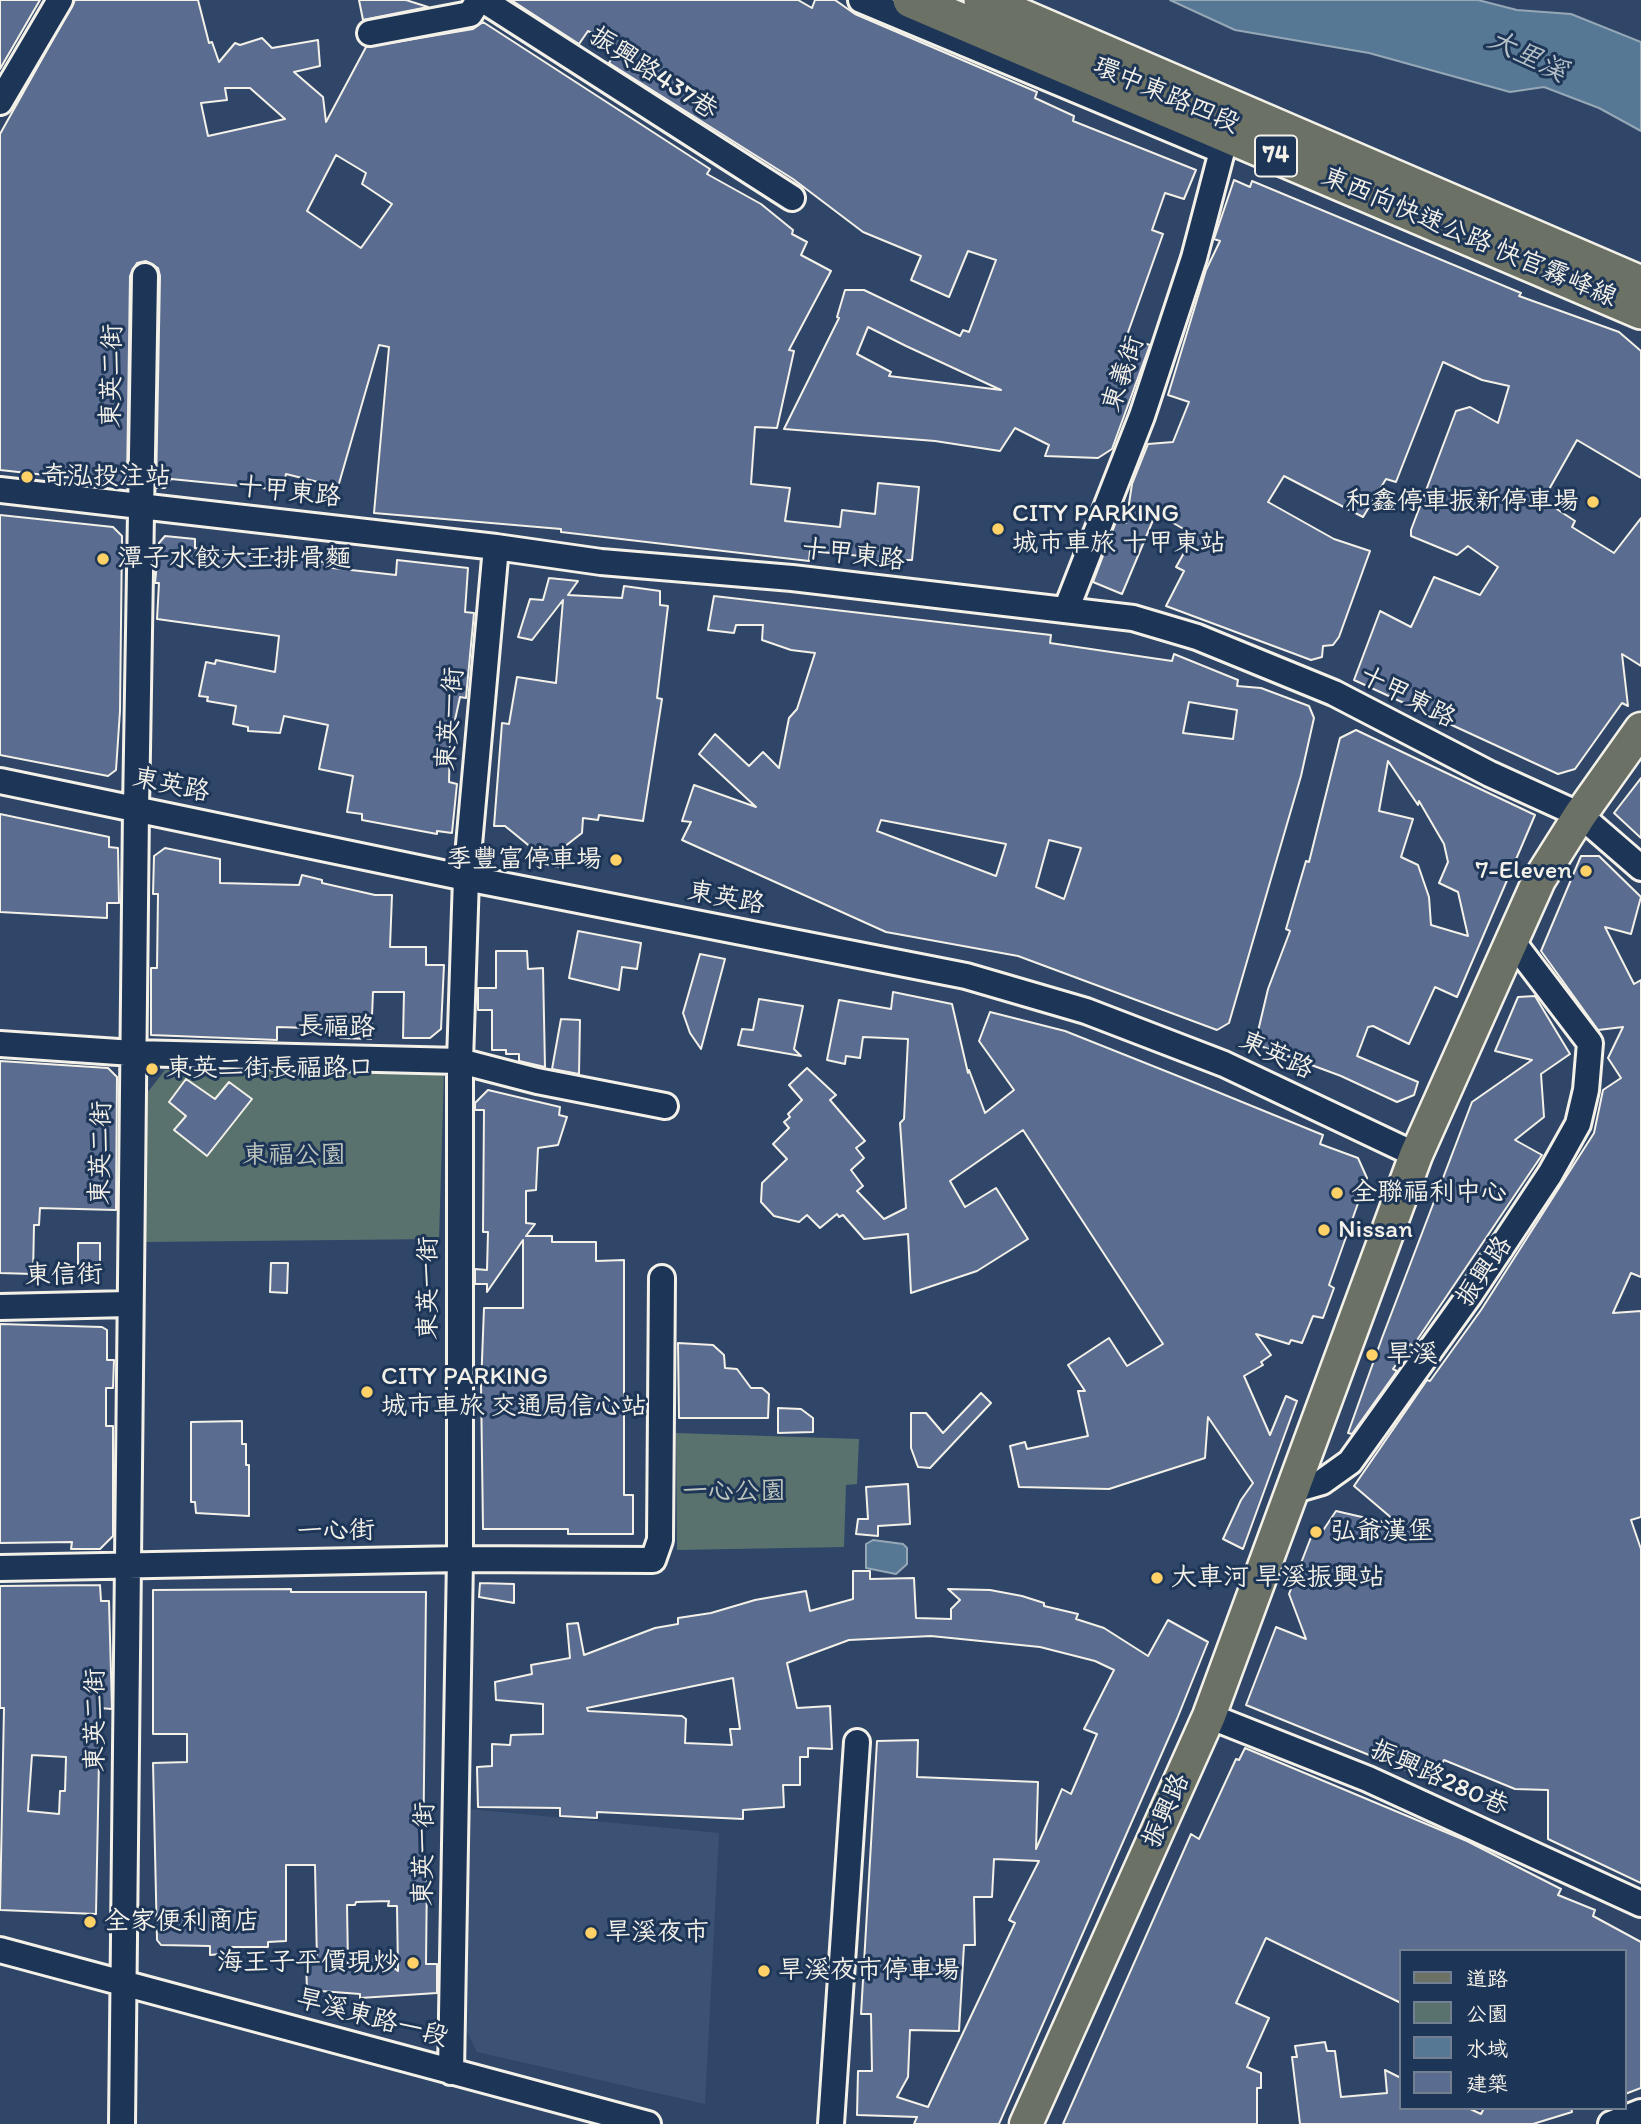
<!DOCTYPE html>
<meta charset="utf-8">
<style>
body{margin:0}
#map{position:relative;width:1641px;height:2124px;overflow:hidden;background:#2f4668;font-family:Itim,"LXGW WenKai TC",sans-serif}
canvas{display:block}
.legend{position:absolute;left:1399px;top:1949px;width:228px;height:161px;box-sizing:border-box;background:#1d3557;border:2px solid #738091;margin:0;padding:9px 12px;list-style:none;font-size:21px;color:#f4f1e8}
.legend li{display:flex;align-items:center;gap:14px;height:35px}
.legend b{width:35px;border:2px solid #738091}
</style>
<div id="map">
<canvas width="1641" height="2124"></canvas>
<ul class="legend">
<li><b style="height:9px;background:#6b7165"></b>道路</li>
<li><b style="height:19px;background:#59726e"></b>公園</li>
<li><b style="height:19px;background:#577895"></b>水域</li>
<li><b style="height:19px;background:#5a6d90"></b>建築</li>
</ul>
</div>
<script>
const g = document.querySelector('canvas').getContext('2d');
g.lineJoin = 'round';
function fill(path, color) {
  g.fillStyle = color;
  g.fill(path, 'evenodd');
}
function toPath(rows) {
  const path = new Path2D();
  for (const r of rows) {
    path.moveTo(r[0], r[1]);
    for (let i = 2; i < r.length; i += 2) path.lineTo(r[i], r[i + 1]);
  }
  return path;
}
function stroke(path, color, width, dash) {
  g.strokeStyle = color;
  g.lineWidth = width;
  g.lineCap = dash ? 'butt' : 'round';
  g.setLineDash(dash || []);
  g.stroke(path);
}
function write(font, color, halo, rows, align = 'center') {
  g.font = font + ' Itim,"LXGW WenKai TC",sans-serif';
  g.lineWidth = 6;
  g.setLineDash([]);
  g.textBaseline = 'middle';
  g.strokeStyle = halo;
  g.fillStyle = color;
  for (const [text, x, y, turn = 0] of rows) {
    g.save();
    g.translate(x, y);
    g.rotate((+turn || 0) * Math.PI / 180);
    g.textAlign = isNaN(turn) ? turn : align;
    if (halo) g.strokeText(text, 0, 0);
    g.fillText(text, 0, 0);
    g.restore();
  }
}
fill(toPath([
 [470,1809,719,1833,705,2104,477,2052,467,2032]
]), '#3c5274');
fill(toPath([
 [165,1070,444,1073,439,1239,145,1242,147,1093],
 [676,1433,859,1439,857,1484,846,1485,844,1547,677,1550]
]), '#59726e');
const water = toPath([
 [1170,0,1478,0,1517,10,1571,14,1641,42,1641,131,1599,108,1544,87,1510,92,1369,53,1235,30,1170,0],
 [873,1540,903,1544,907,1548,907,1564,896,1574,866,1568,866,1544,873,1540]
]);
fill(water, '#577895');
stroke(water, '#96a8b6', 2);
const building = toPath([
 [0,0,40,0,0,69,0,0],
 [75,0,198,0,209,43,212,42,219,62,235,43,240,45,262,38,272,48,318,40,320,66,294,72,323,97,326,122,366,47,473,29,483,22,710,169,707,174,761,204,793,230,792,234,807,242,801,255,831,271,789,350,794,351,777,428,755,427,751,484,790,488,785,521,840,527,842,510,875,514,878,483,919,487,912,560,901,560,900,564,871,561,871,557,810,551,809,561,561,532,561,529,374,513,389,347,379,345,338,487,286,474,282,490,171,479,165,488,156,488,160,276,158,268,146,261,137,263,130,276,127,484,0,470,0,134,75,0],
 [225,88,250,88,285,119,208,136,201,103,227,100,225,88],
 [336,155,366,173,362,184,392,204,361,248,307,211,336,155],
 [359,0,406,0,428,7,363,20,359,0],
 [511,0,798,0,812,8,815,0,835,0,855,14,1037,92,1035,98,1074,116,1073,121,1196,170,1184,199,1165,193,1152,230,1163,234,1126,338,1150,345,1112,449,1098,458,1045,456,1049,445,1015,428,1000,451,935,441,784,429,839,318,837,317,845,290,864,290,960,336,963,330,969,332,996,260,968,251,949,297,911,280,921,256,863,232,793,179,609,63,619,46,588,31,579,44,511,0],
 [868,327,906,346,1001,390,889,376,891,372,857,354,868,327],
 [1234,180,1250,187,1252,181,1521,293,1519,296,1619,332,1641,351,1641,478,1577,440,1543,500,1575,521,1572,527,1614,553,1641,518,1641,666,1622,654,1628,706,1622,703,1575,769,1558,774,1354,680,1380,611,1411,627,1434,577,1480,595,1498,567,1468,546,1457,555,1411,536,1411,530,1456,411,1470,407,1498,423,1509,386,1482,380,1443,362,1396,482,1386,479,1363,517,1284,476,1268,502,1334,539,1370,551,1339,637,1333,645,1323,646,1322,657,1311,660,1166,606,1184,571,1176,567,1194,535,1156,513,1122,594,1093,582,1117,519,1126,523,1132,484,1148,444,1173,442,1189,402,1168,395,1206,270,1220,241,1214,239,1234,180],
 [0,515,113,527,122,536,120,711,116,770,108,776,0,755,0,515],
 [165,536,195,539,195,548,324,562,324,567,396,575,397,560,468,568,465,612,474,613,466,698,460,697,450,743,449,782,457,784,452,833,437,831,437,834,362,820,362,814,347,812,353,776,319,769,328,725,284,716,280,733,248,731,248,727,233,724,236,706,207,701,208,697,199,696,206,662,215,664,216,660,275,672,279,636,157,619,159,583,155,583,159,543,165,536],
 [549,578,578,581,568,595,622,598,624,586,660,591,660,605,668,606,657,698,662,699,643,821,599,815,598,820,583,818,582,833,564,847,559,867,536,862,538,853,505,826,494,826,502,723,509,724,517,677,556,683,563,600,532,640,518,637,530,599,543,600,549,578],
 [714,596,1051,635,1050,643,1172,661,1174,654,1238,680,1237,686,1261,688,1309,706,1314,718,1301,776,1229,1023,1217,1030,1018,956,886,932,682,840,691,822,682,821,694,785,756,807,699,754,715,734,749,766,763,752,779,768,789,718,797,709,815,653,791,650,762,640,763,625,736,625,734,633,708,630,714,596],
 [1189,702,1237,710,1233,739,1183,733,1189,702],
 [881,820,1006,844,996,876,877,831,881,820],
 [1049,840,1081,848,1064,899,1036,887,1049,840],
 [1356,730,1535,815,1457,997,1435,987,1409,1044,1373,1026,1368,1027,1357,1056,1418,1082,1414,1095,1397,1102,1341,1076,1255,1044,1268,989,1290,931,1286,929,1306,861,1309,862,1340,738,1356,730],
 [1388,761,1418,805,1419,801,1444,844,1448,862,1439,883,1458,892,1468,936,1431,925,1429,897,1418,865,1401,857,1413,819,1379,811,1388,761],
 [1641,778,1641,838,1614,813,1641,778],
 [0,814,109,837,109,847,118,848,119,903,107,903,107,918,0,912,0,814],
 [165,848,220,859,220,883,299,885,302,875,322,880,322,883,375,895,392,895,390,947,426,947,426,965,444,965,441,1029,430,1038,403,1038,404,992,373,992,371,1039,340,1038,340,1029,277,1027,277,1040,151,1035,151,968,157,968,158,894,153,894,154,856,165,848],
 [1581,856,1599,856,1641,897,1631,934,1605,927,1634,984,1641,980,1641,1277,1631,1273,1613,1313,1641,1311,1641,1517,1631,1520,1641,1549,1641,1883,1548,1839,1548,1790,1515,1789,1444,1760,1435,1775,1409,1764,1406,1770,1246,1705,1276,1627,1306,1639,1289,1594,1315,1527,1322,1532,1336,1511,1401,1526,1354,1486,1427,1380,1430,1381,1481,1310,1594,1133,1603,1090,1621,1078,1608,1058,1623,1027,1598,1030,1541,951,1581,856],
 [578,931,641,943,637,969,622,967,619,990,569,978,578,931],
 [496,951,527,951,528,969,543,968,545,1067,519,1061,519,1054,506,1054,506,1050,492,1050,492,1010,478,1010,478,988,496,988,496,951],
 [700,954,725,959,701,1049,690,1033,683,1013,700,954],
 [893,992,952,1004,968,1073,969,1070,985,1113,1014,1090,979,1041,990,1012,1065,1031,1198,1084,1323,1135,1320,1144,1358,1158,1367,1178,1329,1285,1334,1288,1323,1318,1313,1316,1302,1343,1291,1340,1289,1344,1256,1334,1271,1355,1261,1362,1263,1365,1244,1376,1270,1435,1286,1396,1297,1401,1243,1549,1223,1539,1241,1500,1253,1483,1208,1417,1205,1458,1109,1489,1019,1487,1010,1446,1025,1442,1027,1449,1088,1436,1078,1391,1085,1391,1068,1365,1109,1338,1127,1366,1163,1344,1023,1130,950,1181,965,1207,996,1188,1028,1239,977,1271,911,1293,908,1234,864,1239,843,1215,839,1217,837,1214,820,1228,807,1215,799,1222,774,1216,761,1202,762,1183,787,1159,773,1144,789,1128,784,1122,790,1117,788,1114,802,1100,789,1085,807,1068,836,1095,830,1100,865,1141,856,1148,864,1158,851,1170,863,1186,857,1191,884,1219,906,1208,900,1123,904,1119,908,1039,863,1037,860,1058,846,1056,845,1064,827,1060,839,1000,891,1009,893,992],
 [1535,996,1570,1054,1541,1074,1544,1117,1515,1140,1542,1155,1413,1346,1410,1344,1393,1369,1397,1371,1352,1434,1348,1433,1382,1338,1472,1102,1532,1060,1495,1051,1518,997,1535,996],
 [759,999,803,1006,794,1049,801,1056,738,1045,742,1029,753,1030,759,999],
 [561,1019,580,1020,579,1074,552,1069,561,1019],
 [0,1061,108,1068,117,1077,116,1210,40,1208,39,1225,34,1225,33,1274,0,1273,0,1061],
 [186,1079,215,1099,229,1082,252,1099,207,1156,174,1130,186,1116,169,1102,186,1079],
 [488,1090,560,1107,559,1115,567,1117,558,1145,538,1148,536,1190,526,1191,526,1223,535,1224,526,1236,552,1236,552,1242,596,1242,596,1261,624,1260,624,1495,633,1495,633,1534,568,1534,568,1529,483,1529,481,1386,484,1308,523,1308,523,1240,487,1292,487,1284,475,1284,475,1269,487,1270,488,1232,483,1232,484,1110,475,1110,475,1103,488,1090],
 [78,1243,100,1243,100,1276,78,1275,78,1243],
 [271,1263,288,1263,287,1293,270,1292,271,1263],
 [0,1324,102,1327,107,1330,107,1360,114,1360,113,1388,106,1388,106,1426,113,1426,113,1536,100,1549,71,1549,72,1542,0,1543,0,1324],
 [678,1343,713,1345,724,1355,725,1368,737,1369,751,1388,762,1388,769,1394,768,1418,679,1418,678,1343],
 [981,1393,991,1403,930,1468,918,1467,911,1448,911,1413,926,1413,943,1433,981,1393],
 [778,1408,801,1409,813,1418,813,1432,778,1433,778,1408],
 [242,1421,242,1444,246,1444,246,1465,249,1465,249,1516,196,1513,195,1502,191,1502,191,1422,242,1421],
 [908,1484,910,1524,878,1526,878,1536,856,1534,858,1519,868,1519,866,1487,908,1484],
 [853,1571,870,1571,870,1579,914,1578,916,1618,951,1619,951,1609,960,1600,948,1589,990,1590,1022,1596,1044,1603,1044,1606,1078,1614,1076,1619,1104,1628,1148,1656,1168,1620,1208,1642,1177,1719,999,2124,914,2124,917,2117,857,2115,858,2071,872,2071,871,2014,861,2014,877,1741,918,1740,917,1777,1038,1782,1036,1849,1062,1789,1071,1794,1097,1734,1084,1729,1114,1670,1095,1661,1040,1647,931,1636,849,1640,787,1663,797,1708,830,1706,832,1749,808,1748,808,1757,800,1757,800,1785,783,1785,784,1807,743,1810,743,1819,597,1812,597,1818,560,1816,560,1808,478,1807,477,1767,492,1766,492,1744,510,1745,511,1735,543,1734,543,1704,496,1700,495,1682,532,1674,531,1665,570,1658,567,1624,578,1623,584,1655,655,1628,678,1624,678,1618,711,1613,755,1600,806,1591,810,1611,853,1599,853,1571],
 [733,1678,740,1729,730,1729,732,1745,685,1743,686,1719,682,1716,588,1711,587,1708,733,1678],
 [994,1859,1039,1861,1009,1920,1015,1923,928,2107,897,2097,908,2077,910,2030,959,2031,964,1945,975,1945,974,1897,992,1897,994,1859],
 [480,1583,514,1584,514,1603,479,1597,480,1583],
 [100,1585,101,1601,109,1601,112,1709,100,1708,96,1914,0,1910,4,1708,0,1708,0,1586,100,1585],
 [32,1755,66,1757,65,1791,60,1791,59,1814,28,1811,32,1755],
 [291,1589,291,1592,426,1592,423,1872,427,1872,426,1964,437,1964,437,1993,360,1998,360,1994,307,1990,306,1962,317,1962,315,1865,286,1865,286,1941,268,1942,268,1947,232,1947,232,1953,210,1955,210,1946,161,1945,157,1940,153,1763,187,1762,187,1734,153,1734,153,1590,291,1589],
 [389,1901,388,1906,397,1906,398,1971,377,1955,367,1955,348,1964,347,1905,355,1905,356,1902,389,1901],
 [1245,1748,1467,1841,1561,1889,1558,1895,1595,1910,1593,1916,1641,1942,1641,2088,1625,2094,1625,1951,1401,1951,1401,2003,1266,1938,1236,2003,1269,2018,1247,2067,1261,2073,1261,2088,1257,2088,1257,2124,1063,2124,1191,1834,1199,1839,1236,1759,1239,1760,1245,1748],
 [1325,2042,1327,2051,1335,2051,1341,2097,1387,2093,1385,2070,1401,2078,1401,2108,1468,2108,1481,2114,1484,2108,1571,2108,1572,2112,1533,2124,1300,2124,1292,2057,1297,2057,1295,2046,1325,2042]
]);
fill(building, '#5a6d90');
stroke(building, '#f4f1e8', 2);
const minor = toPath([
 [483,0,792,198],
 [861,0,1215,148],
 [370,33,470,14,479,0],
 [0,102,60,0],
 [0,490,496,547,601,562,792,578,1133,618,1197,637,1334,693,1490,774,1580,815,1641,868],
 [1066,610,1142,416,1194,258,1222,151],
 [0,781,466,878,966,976,1086,1011,1224,1064,1416,1155],
 [0,1044,133,1053,460,1061,537,1081,665,1106],
 [0,1307,129,1304],
 [1291,1491,1322,1482,1350,1462,1469,1296,1550,1174,1578,1124,1586,1090,1590,1043,1513,942],
 [0,1568,460,1559,653,1560,660,1540,662,1278],
 [1209,1716,1368,1779,1641,1904],
 [0,1950,648,2124],
 [451,2072,460,1559,460,1061,466,878,496,547],
 [122,2124,136,809,145,276],
 [831,2124,857,1742],
 [1611,2124,1641,2112]
]);
const major = toPath([
 [1026,2124,1209,1716,1416,1155,1539,880,1580,815,1641,729]
]);
const highway = toPath([
 [911,0,1641,311],
 [982,0,1641,284]
]);
stroke(minor, '#f4f1e8', 30);
stroke(major, '#f4f1e8', 37);
stroke(highway, '#f4f1e8', 40);
stroke(minor, '#1d3557', 24);
stroke(major, '#6b7165', 32);
stroke(highway, '#6b7165', 35);
for (const [x, y, r, color] of [
 [27,477,7,"#ffd166"],
 [1593,502,7,"#ffd166"],
 [998,529,7,"#ffd166"],
 [103,559,7,"#ffd166"],
 [616,860,7,"#ffd166"],
 [1586,871,7,"#ffd166"],
 [152,1069,7,"#ffd166"],
 [1337,1193,7,"#ffd166"],
 [1324,1230,7,"#ffd166"],
 [1372,1355,7,"#ffd166"],
 [367,1392,7,"#ffd166"],
 [1316,1532,7,"#ffd166"],
 [1157,1578,7,"#ffd166"],
 [90,1922,7,"#ffd166"],
 [591,1933,7,"#ffd166"],
 [413,1963,7,"#ffd166"],
 [764,1971,7,"#ffd166"]
]) {
  const dot = new Path2D();
  dot.arc(x, y, r, 0, 2 * Math.PI);
  g.fillStyle = color;
  g.fill(dot);
  stroke(dot, '#1d3557', 2.5);
}
for (const [x, y, w] of [
 [1276,156,42]
]) {
  const box = new Path2D();
  box.roundRect(x - w / 2, y - 20.5, w, 41, 5);
  g.fillStyle = '#1d3557';
  g.fill(box);
  stroke(box, '#f4f1e8', 2);
}
write('bold 24px', '#f4f1e8', null, [
 ["74",1276,156]
]);
write('26px', '#f4f1e8', '#1d3557', [
 ["振興路437巷",653,74,33],
 ["環中東路四段",1166,96,23],
 ["東西向快速公路 快官霧峰線",1469,238,23],
 ["東義街",1124,374,-71],
 ["東英二街",113,376,-89],
 ["十甲東路",289,493,6],
 ["十甲東路",853,556,7],
 ["十甲東路",1407,698,27],
 ["東英一街",451,719,-85],
 ["東英路",171,786,12],
 ["東英路",726,899,11],
 ["長福路",336,1028,1],
 ["東英路",1276,1056,25],
 ["東英二街",102,1153,-89],
 ["振興路",1485,1272,-56],
 ["東信街",64,1276,-1],
 ["東英一街",429,1288,-90],
 ["一心街",336,1532,-1],
 ["東英二街",96,1720,-90],
 ["振興路280巷",1439,1779,24],
 ["振興路",1167,1811,-66],
 ["東英一街",425,1854,-89],
 ["旱溪東路一段",372,2019,15]
]);
write('26px', '#f4f1e8', '#1d3557', [
 ["奇泓投注站",41,477],
 ["和鑫停車振新停車場",1579,502,"right"],
 ["CITY PARKING",1012,514],
 ["城市車旅 十甲東站",1012,544],
 ["潭子水餃大王排骨麵",117,559],
 ["季豐富停車場",602,860,"right"],
 ["7-Eleven",1572,871,"right"],
 ["東英二街長福路口",166,1069],
 ["全聯福利中心",1351,1193],
 ["Nissan",1338,1230],
 ["旱溪",1386,1355],
 ["CITY PARKING",381,1377],
 ["城市車旅 交通局信心站",381,1407],
 ["弘爺漢堡",1330,1532],
 ["大車河 旱溪振興站",1171,1578],
 ["全家便利商店",104,1922],
 ["旱溪夜市",605,1933],
 ["海王子平價現炒",399,1963,"right"],
 ["旱溪夜市停車場",778,1971]
], 'left');
write('26px', '#bec5bd', '#1d3557', [
 ["東福公園",294,1156],
 ["一心公園",734,1492]
]);
write('italic 28px', '#b5c1c7', '#1d3557', [
 ["大里溪",1527,57,26]
]);
</script>
